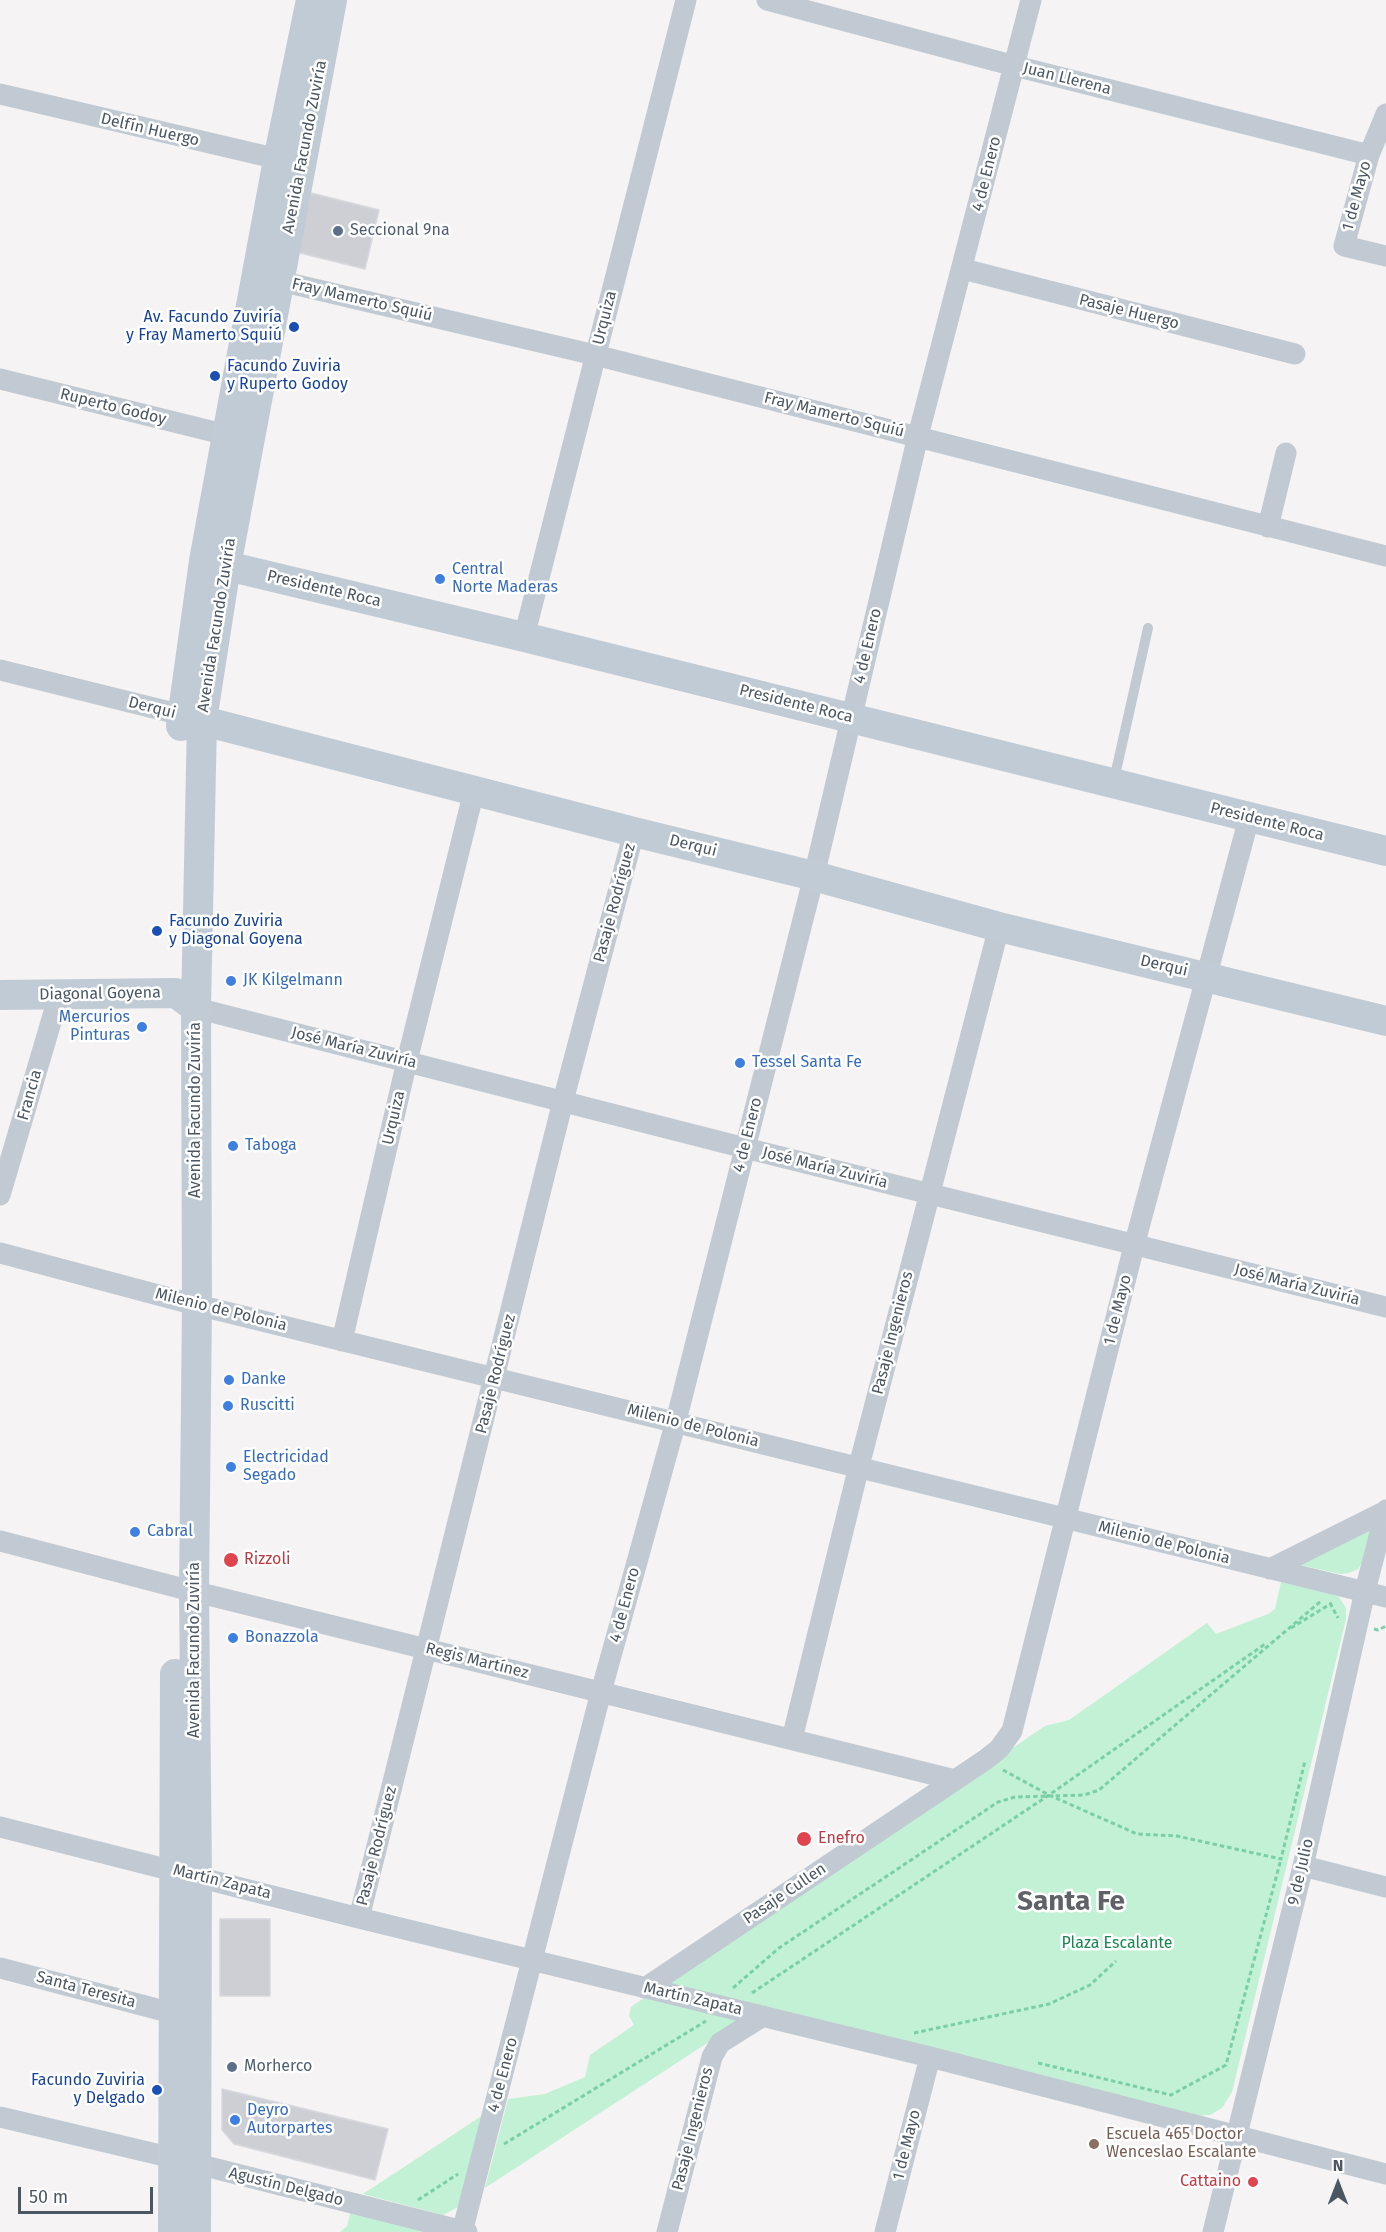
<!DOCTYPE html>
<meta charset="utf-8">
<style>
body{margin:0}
#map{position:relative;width:1386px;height:2232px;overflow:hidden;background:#f5f3f3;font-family:"Fira Sans",sans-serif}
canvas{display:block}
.north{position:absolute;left:1308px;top:2154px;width:60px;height:60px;-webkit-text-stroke:4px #fff;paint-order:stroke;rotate:0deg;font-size:16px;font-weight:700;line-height:24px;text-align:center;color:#4a5661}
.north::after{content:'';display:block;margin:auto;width:21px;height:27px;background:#4a5661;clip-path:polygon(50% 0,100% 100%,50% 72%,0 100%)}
.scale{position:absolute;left:18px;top:2187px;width:135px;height:27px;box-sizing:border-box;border:3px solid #4a5661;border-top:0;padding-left:8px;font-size:18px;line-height:21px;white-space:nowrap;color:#4a5661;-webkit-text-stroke:4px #fff;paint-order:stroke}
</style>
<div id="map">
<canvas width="1386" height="2232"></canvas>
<div class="north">N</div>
<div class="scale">50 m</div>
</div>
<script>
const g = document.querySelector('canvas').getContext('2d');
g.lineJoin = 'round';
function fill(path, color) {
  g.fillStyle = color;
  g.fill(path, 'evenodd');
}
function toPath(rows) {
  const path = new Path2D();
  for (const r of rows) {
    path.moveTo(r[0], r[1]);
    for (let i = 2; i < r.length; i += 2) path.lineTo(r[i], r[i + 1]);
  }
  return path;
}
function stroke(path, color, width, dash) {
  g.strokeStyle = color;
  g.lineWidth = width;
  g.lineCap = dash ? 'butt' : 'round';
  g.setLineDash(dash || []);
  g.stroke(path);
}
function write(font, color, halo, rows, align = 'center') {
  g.font = font + ' "Fira Sans",sans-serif';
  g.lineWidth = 5;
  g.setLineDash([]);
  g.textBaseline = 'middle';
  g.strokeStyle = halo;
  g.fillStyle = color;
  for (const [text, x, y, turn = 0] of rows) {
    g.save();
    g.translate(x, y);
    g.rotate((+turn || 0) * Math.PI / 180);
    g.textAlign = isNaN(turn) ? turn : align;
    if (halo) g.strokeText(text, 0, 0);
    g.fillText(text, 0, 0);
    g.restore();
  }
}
fill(toPath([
 [1372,1527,1363,1561,1358,1569,1349,1573,1340,1574,1300,1565],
 [1281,1582,1330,1593,1339,1597,1346,1608,1346,1619,1232,2092,1222,2108,1210,2115,1192,2116,665,1984,1045,1726,1069,1720,1207,1623,1216,1634,1268,1614,1275,1609],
 [644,1998,741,2021,485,2188,508,2099,545,2094,585,2077,590,2055,634,2025,629,2016,631,2007],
 [483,2115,460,2206,443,2215,363,2194],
 [351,2210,437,2232,340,2232,347,2226]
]), '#c3f1d5');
const building = toPath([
 [311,193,379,210,365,269,296,252,311,193],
 [220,1919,270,1919,270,1996,220,1996,220,1919],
 [222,2089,388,2129,375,2180,234,2144,222,2130,222,2089]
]);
fill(building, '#cdcfd5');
stroke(building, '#d7d9de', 1.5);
stroke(toPath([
 [1330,1603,1338,1618],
 [1291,1628,1332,1603],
 [1374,1629,1378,1630,1386,1626],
 [1003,1770,1049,1795,1137,1834,1177,1836,1281,1859,1305,1761],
 [733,1988,779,1948,998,1802,1015,1797,1084,1795,1099,1790,1321,1601],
 [752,1993,1049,1795,1265,1644],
 [914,2033,1049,2004,1090,1985,1116,1961],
 [1038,2063,1171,2095,1226,2065,1281,1859],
 [504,2144,706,2021],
 [418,2200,458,2174]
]), '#7ad0a6', 3, [4.5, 3]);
stroke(toPath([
 [1114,780,1148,628]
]), '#c1cad2', 10);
stroke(toPath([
 [767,0,1015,66,1369,155],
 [0,94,291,162],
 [1386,114,1369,155,1344,246,1386,256],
 [963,269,1295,354],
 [280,281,595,355,1386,556],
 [0,379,227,435],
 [1268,527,1286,453],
 [524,637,686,0],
 [0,670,182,715],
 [196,1008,745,1148,1386,1307],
 [0,1195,59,995],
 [0,1253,177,1300,1386,1597],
 [342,1341,407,1061,474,791],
 [0,1541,176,1587,955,1780],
 [1270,1569,1386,1511],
 [792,1739,859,1466,999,927],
 [0,1827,359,1918,930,2057,1386,2174],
 [1303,1866,1386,1887],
 [359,1918,563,1101,634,832],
 [0,1968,172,2013],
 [645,1988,985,1760,999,1749,1012,1731,1134,1246,1249,818],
 [0,2117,173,2158,467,2232],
 [462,2232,601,1692,676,1421,814,876,918,436,1031,0],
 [667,2232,712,2057,720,2043,763,2016],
 [885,2232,930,2057],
 [1213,2232,1303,1866,1365,1591,1386,1510]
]), '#c1cad2', 21);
stroke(toPath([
 [206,561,524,637,1386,851],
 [184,716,634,832,814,876,999,927,1386,1021],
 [181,726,204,561,227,435,278,160,311,0],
 [0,995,176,993,196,1008],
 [173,2232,175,1674],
 [196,2232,197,1876,194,1591,197,1304,196,1008,202,720,226,566,332,0]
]), '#c1cbd6', 30);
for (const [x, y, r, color] of [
 [338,231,6,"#5c6f8a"],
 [294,327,6,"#1a4fb4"],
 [215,376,6,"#1a4fb4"],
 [440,579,6,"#3f7fe0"],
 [157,931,6,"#1a4fb4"],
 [231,981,6,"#3f7fe0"],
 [142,1027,6,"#3f7fe0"],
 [740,1063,6,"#3f7fe0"],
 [233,1146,6,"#3f7fe0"],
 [229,1380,6,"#3f7fe0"],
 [228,1406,6,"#3f7fe0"],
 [231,1467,6,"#3f7fe0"],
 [135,1532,6,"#3f7fe0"],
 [231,1560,8,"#e0444e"],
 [233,1638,6,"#3f7fe0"],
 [804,1839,8,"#e0444e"],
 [232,2067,6,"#5c6f8a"],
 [157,2090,6,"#1a4fb4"],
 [235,2120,6,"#3f7fe0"],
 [1094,2144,6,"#8d6e63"],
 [1253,2182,6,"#e0444e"]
]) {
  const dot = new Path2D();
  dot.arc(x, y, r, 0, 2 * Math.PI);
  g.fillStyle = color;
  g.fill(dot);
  stroke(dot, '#fff', 2);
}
write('16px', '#4a5661', '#fff', [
 ["Juan Llerena",1067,79,14],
 ["Delfín Huergo",150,130,13],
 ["Avenida Facundo Zuviría",305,147,-79],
 ["4 de Enero",987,174,-76],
 ["1 de Mayo",1357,196,-75],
 ["Fray Mamerto Squiú",362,300,13],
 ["Pasaje Huergo",1129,312,14],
 ["Urquiza",605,318,-76],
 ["Ruperto Godoy",113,407,14],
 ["Fray Mamerto Squiú",834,415,14],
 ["Presidente Roca",324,589,13],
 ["Avenida Facundo Zuviría",217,625,-81],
 ["4 de Enero",868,646,-77],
 ["Presidente Roca",796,704,14],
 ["Derqui",152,708,14],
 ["Presidente Roca",1267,822,14],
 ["Derqui",693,846,14],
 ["Pasaje Rodríguez",615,903,-75],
 ["Derqui",1164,966,13],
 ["Diagonal Goyena",100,994,-1],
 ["José María Zuviría",354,1048,14],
 ["Francia",30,1095,-74],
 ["Avenida Facundo Zuviría",196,1110,-90],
 ["Urquiza",394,1118,-77],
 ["4 de Enero",748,1135,-76],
 ["José María Zuviría",825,1168,14],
 ["José María Zuviría",1297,1285,14],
 ["Milenio de Polonia",221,1310,14],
 ["1 de Mayo",1118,1310,-76],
 ["Pasaje Ingenieros",893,1333,-76],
 ["Pasaje Rodríguez",496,1374,-76],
 ["Milenio de Polonia",693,1426,14],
 ["Milenio de Polonia",1164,1543,14],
 ["4 de Enero",625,1605,-75],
 ["Avenida Facundo Zuviría",195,1650,-90],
 ["Regis Martínez",477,1661,14],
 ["Pasaje Rodríguez",377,1846,-76],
 ["9 de Julio",1301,1872,-77],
 ["Martín Zapata",222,1882,14],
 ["Pasaje Cullen",785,1894,-34],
 ["Santa Teresita",86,1990,15],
 ["Martín Zapata",693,1999,13],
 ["4 de Enero",503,2075,-75],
 ["Pasaje Ingenieros",693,2129,-76],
 ["1 de Mayo",907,2145,-76],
 ["Agustín Delgado",286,2187,14]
]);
write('16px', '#4e5e75', '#fff', [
 ["Seccional 9na",350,231],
 ["Morherco",244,2067]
], 'left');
write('16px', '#164399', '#fff', [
 ["Av. Facundo Zuviría",282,318],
 ["y Fray Mamerto Squiú",282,336],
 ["Facundo Zuviria",227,367,"left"],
 ["y Ruperto Godoy",227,385,"left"],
 ["Facundo Zuviria",169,922,"left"],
 ["y Diagonal Goyena",169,940,"left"],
 ["Facundo Zuviria",145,2081],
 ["y Delgado",145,2099]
], 'right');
write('16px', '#366cbe', '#fff', [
 ["Central",452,570],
 ["Norte Maderas",452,588],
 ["JK Kilgelmann",243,981],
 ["Mercurios",130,1018,"right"],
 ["Pinturas",130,1036,"right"],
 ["Tessel Santa Fe",752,1063],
 ["Taboga",245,1146],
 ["Danke",241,1380],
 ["Ruscitti",240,1406],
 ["Electricidad",243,1458],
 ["Segado",243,1476],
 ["Cabral",147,1532],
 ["Bonazzola",245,1638],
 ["Deyro",247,2111],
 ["Autorpartes",247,2129]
], 'left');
write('16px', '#be3a42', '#fff', [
 ["Rizzoli",244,1560],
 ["Enefro",818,1839],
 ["Cattaino",1241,2182,"right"]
], 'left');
write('16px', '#17864f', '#fff', [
 ["Plaza Escalante",1117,1944]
]);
write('16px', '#785e54', '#fff', [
 ["Escuela 465 Doctor",1106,2135],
 ["Wenceslao Escalante",1106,2153]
], 'left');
write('bold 28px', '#5f6368', '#fff', [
 ["Santa Fe",1071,1902]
]);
</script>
